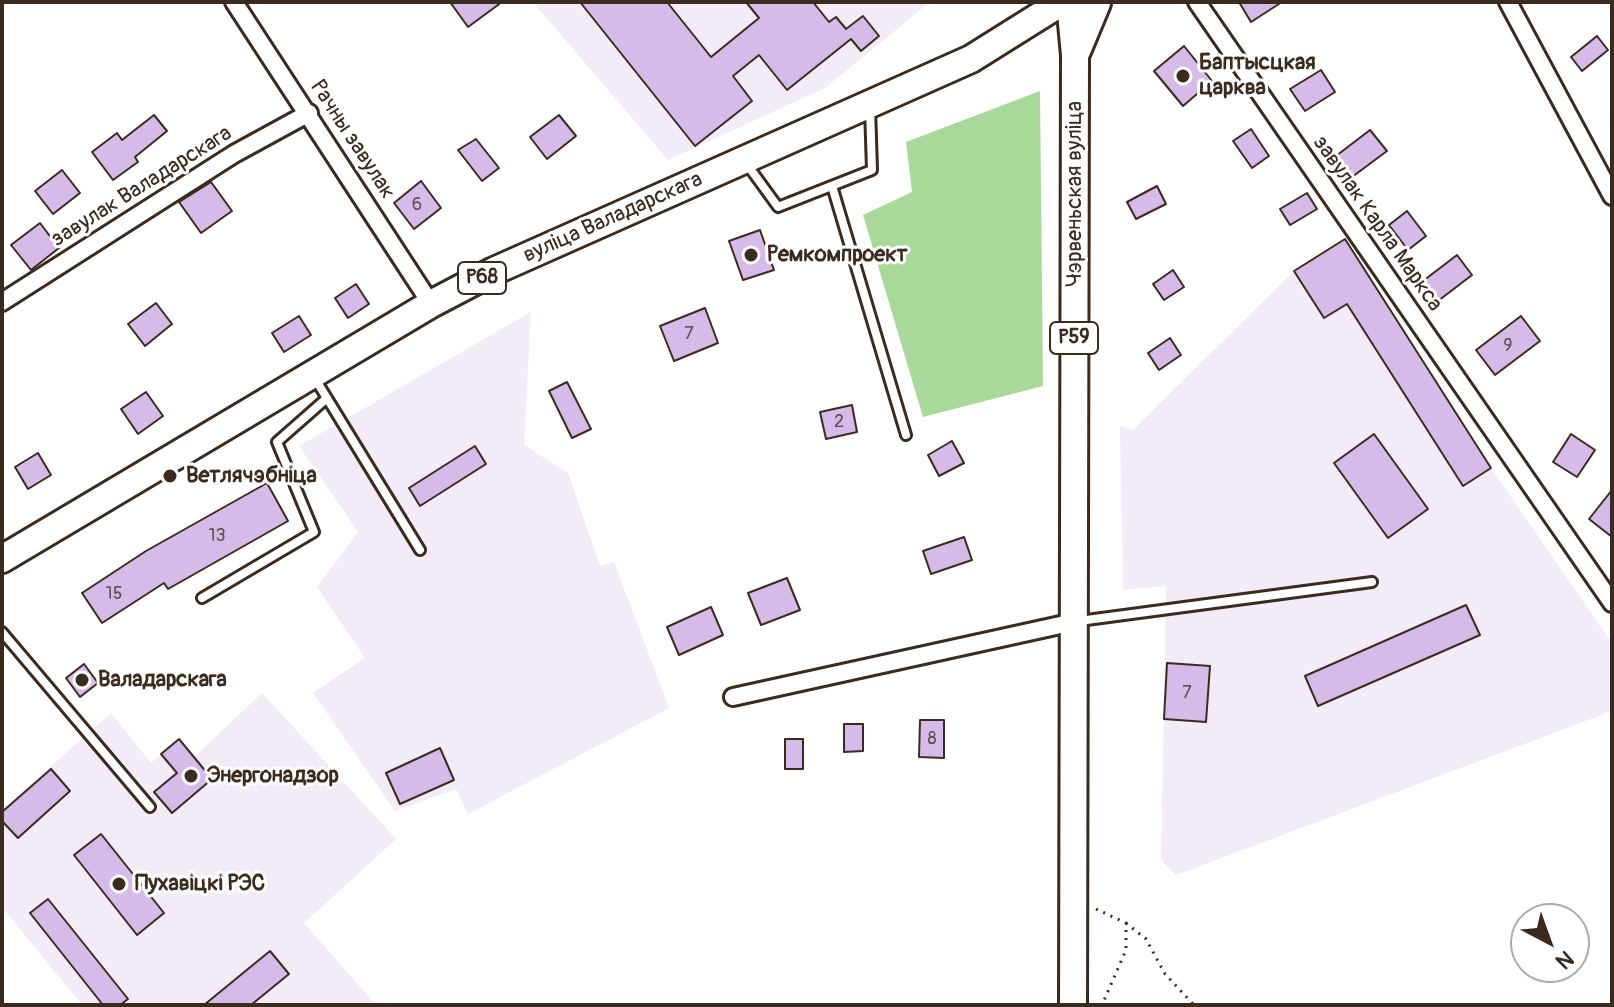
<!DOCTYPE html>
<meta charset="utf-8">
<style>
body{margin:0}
#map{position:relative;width:1614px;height:1007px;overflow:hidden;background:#fff;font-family:Pangolin,sans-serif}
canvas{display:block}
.frame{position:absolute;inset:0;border:4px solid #3b2a1e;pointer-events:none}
.north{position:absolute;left:1510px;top:903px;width:80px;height:80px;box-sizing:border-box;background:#fff;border:2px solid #b1aaa5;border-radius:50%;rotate:139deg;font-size:22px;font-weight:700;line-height:32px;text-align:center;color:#3b2a1e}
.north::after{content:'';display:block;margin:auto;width:28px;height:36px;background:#3b2a1e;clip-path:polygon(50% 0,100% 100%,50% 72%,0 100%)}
</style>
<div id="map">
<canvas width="1614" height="1007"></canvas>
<div class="frame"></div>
<div class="north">N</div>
</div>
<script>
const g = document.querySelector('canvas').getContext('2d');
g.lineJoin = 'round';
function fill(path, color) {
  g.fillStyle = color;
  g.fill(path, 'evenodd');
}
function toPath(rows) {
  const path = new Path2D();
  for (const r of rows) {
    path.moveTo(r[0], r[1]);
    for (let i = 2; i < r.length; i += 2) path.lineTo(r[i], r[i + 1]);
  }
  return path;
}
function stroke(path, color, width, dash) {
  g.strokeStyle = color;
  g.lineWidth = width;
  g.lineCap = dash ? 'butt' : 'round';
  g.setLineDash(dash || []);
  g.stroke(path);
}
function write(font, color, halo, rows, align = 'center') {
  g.font = font + ' Pangolin,sans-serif';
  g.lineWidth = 6;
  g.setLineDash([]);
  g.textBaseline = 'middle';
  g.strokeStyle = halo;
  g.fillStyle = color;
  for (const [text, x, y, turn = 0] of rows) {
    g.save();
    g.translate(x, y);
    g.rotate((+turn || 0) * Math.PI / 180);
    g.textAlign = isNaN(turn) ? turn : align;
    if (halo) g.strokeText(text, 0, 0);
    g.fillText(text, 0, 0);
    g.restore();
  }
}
fill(toPath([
 [533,2,930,2,825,88,668,160],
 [1345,239,1491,468,1612,643,1612,711,1176,875,1161,860,1166,586,1123,590,1120,426,1133,430,1294,271],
 [531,312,524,445,568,473,600,566,614,562,669,708,468,814,456,789,395,811,313,693,365,658,317,587,358,532,299,446],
 [262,693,396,839,304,923,376,1005,82,1005,2,907,2,810,111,713,151,763,179,739,194,757]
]), '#f3ebf8');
fill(toPath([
 [1040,91,1043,386,923,417,863,215,912,192,906,142]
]), '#a8d99a');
const building = toPath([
 [450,2,502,2,468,27,450,2],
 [580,2,667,2,711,57,759,18,746,2,813,2,829,22,836,17,846,29,863,16,879,36,861,51,851,39,787,90,759,55,733,76,752,101,695,146,580,2],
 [1239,2,1282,2,1251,22,1239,2],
 [1597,36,1608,50,1582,71,1571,57,1597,36],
 [1184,46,1212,81,1183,106,1154,71,1184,46],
 [1321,70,1335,92,1305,111,1290,89,1321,70],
 [154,115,167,131,135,157,138,162,113,180,92,152,117,133,122,140,154,115],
 [559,115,576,136,547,159,530,137,559,115],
 [1251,129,1269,156,1252,168,1233,141,1251,129],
 [1370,130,1387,151,1348,180,1332,159,1370,130],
 [476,139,499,168,482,181,458,150,476,139],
 [62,170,80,193,53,214,35,191,62,170],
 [421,181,441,208,414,229,394,203,421,181],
 [211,182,232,211,201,233,179,202,211,182],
 [1157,186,1166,204,1136,219,1127,202,1157,186],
 [1307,193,1317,209,1290,225,1280,209,1307,193],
 [1407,211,1426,236,1408,250,1389,225,1407,211],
 [40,223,59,248,31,270,11,245,40,223],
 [760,230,774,270,743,280,729,241,760,230],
 [1345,239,1491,468,1463,486,1347,304,1324,318,1294,271,1345,239],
 [1457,255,1472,275,1438,301,1423,281,1457,255],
 [1173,270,1184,287,1164,300,1153,284,1173,270],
 [356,284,369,304,348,318,335,298,356,284],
 [156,303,172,324,145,346,128,324,156,303],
 [705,308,718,343,674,361,660,326,705,308],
 [299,316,311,335,284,352,272,333,299,316],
 [1521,316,1540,341,1495,375,1476,350,1521,316],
 [1170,338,1181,355,1159,370,1148,353,1170,338],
 [567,382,591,429,572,438,549,391,567,382],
 [146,392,163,416,138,434,121,409,146,392],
 [852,405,857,432,826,439,820,412,852,405],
 [1374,434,1428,509,1388,538,1334,463,1374,434],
 [1571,434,1595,450,1577,477,1553,462,1571,434],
 [952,441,964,463,939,476,928,455,952,441],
 [475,446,486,464,420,506,409,488,475,446],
 [38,453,51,475,28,489,15,467,38,453],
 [267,483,288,521,168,589,164,583,102,623,82,593,146,551,267,483],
 [1612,490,1612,537,1589,519,1612,490],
 [964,537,972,560,931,574,923,551,964,537],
 [787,578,800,610,761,625,748,593,787,578],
 [1466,605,1480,635,1318,706,1305,676,1466,605],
 [711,607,723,635,679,655,667,627,711,607],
 [1167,663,1210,666,1206,722,1164,719,1167,663],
 [84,664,98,683,80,697,66,678,84,664],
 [920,720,944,720,944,758,919,757,920,720],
 [844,724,863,724,863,751,844,752,844,724],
 [179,739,212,779,172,813,154,792,177,773,161,754,179,739],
 [785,739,803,739,803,769,785,769,785,739],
 [440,748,454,780,400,804,386,773,440,748],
 [51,769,70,791,18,838,2,821,2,812,51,769],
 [101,834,164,913,137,935,74,855,101,834],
 [48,899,128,999,120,1005,103,1005,30,913,48,899],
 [270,951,289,974,251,1005,204,1005,270,951]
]);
fill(building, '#d6bbe9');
stroke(building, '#3b2a1e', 2);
const lane = toPath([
 [746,163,778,207,872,170,870,107],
 [832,186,906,435],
 [314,377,420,550],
 [202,598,314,532,277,442,327,398],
 [1079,621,1372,582],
 [2,632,150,807]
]);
const street = toPath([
 [234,2,431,304],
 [1197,2,1612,603],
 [1508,2,1612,196],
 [2,302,234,154,309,113],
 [733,697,1074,622]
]);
const primary = toPath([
 [1070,2,1075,55,1073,1005],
 [1077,51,1097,3],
 [2,559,431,304,494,271,971,59,1062,2]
]);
stroke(lane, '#3b2a1e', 14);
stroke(street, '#3b2a1e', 22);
stroke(primary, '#3b2a1e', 32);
stroke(toPath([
 [1096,909,1126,923,1126,950,1102,1005],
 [1126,923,1146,939,1165,974,1194,1005]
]), '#3b2a1e', 3, [2, 6]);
stroke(lane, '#fff', 8);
stroke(street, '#fff', 16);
stroke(primary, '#fff', 26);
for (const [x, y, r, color] of [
 [1183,76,8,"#3b2a1e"],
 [751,255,8,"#3b2a1e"],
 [170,476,8,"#3b2a1e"],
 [82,680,8,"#3b2a1e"],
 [191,776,8,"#3b2a1e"],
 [119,884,8,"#3b2a1e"]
]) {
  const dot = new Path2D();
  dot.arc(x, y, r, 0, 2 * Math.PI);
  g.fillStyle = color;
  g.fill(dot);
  stroke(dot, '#fff', 3);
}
write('18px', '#624e51', null, [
 ["6",417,205],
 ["7",689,334],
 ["9",1508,346],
 ["2",839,422],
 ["13",217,536],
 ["15",114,594],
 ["7",1187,693],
 ["8",932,739]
]);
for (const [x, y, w] of [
 [482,278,48],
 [1074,338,48]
]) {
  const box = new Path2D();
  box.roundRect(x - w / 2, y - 16, w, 32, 6);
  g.fillStyle = '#fff';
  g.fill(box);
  stroke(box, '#3b2a1e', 2);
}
write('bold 20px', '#3b2a1e', null, [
 ["Р68",482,278],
 ["Р59",1074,338]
]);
write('bold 22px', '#3b2a1e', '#fff', [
 ["Баптысцкая",1199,63],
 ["царква",1199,88],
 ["Ремкомпроект",767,255],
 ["Ветлячэбніца",186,476],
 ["Валадарскага",98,680],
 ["Энергонадзор",207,776],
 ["Пухавіцкі РЭС",135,884]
], 'left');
write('22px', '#3b2a1e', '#fff', [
 ["Рачны завулак",352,140,57],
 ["завулак Валадарскага",142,187,-32],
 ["Чэрвеньская вуліца",1075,194,-90],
 ["вуліца Валадарскага",613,218,-24],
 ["завулак Карла Маркса",1377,224,55]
]);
</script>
